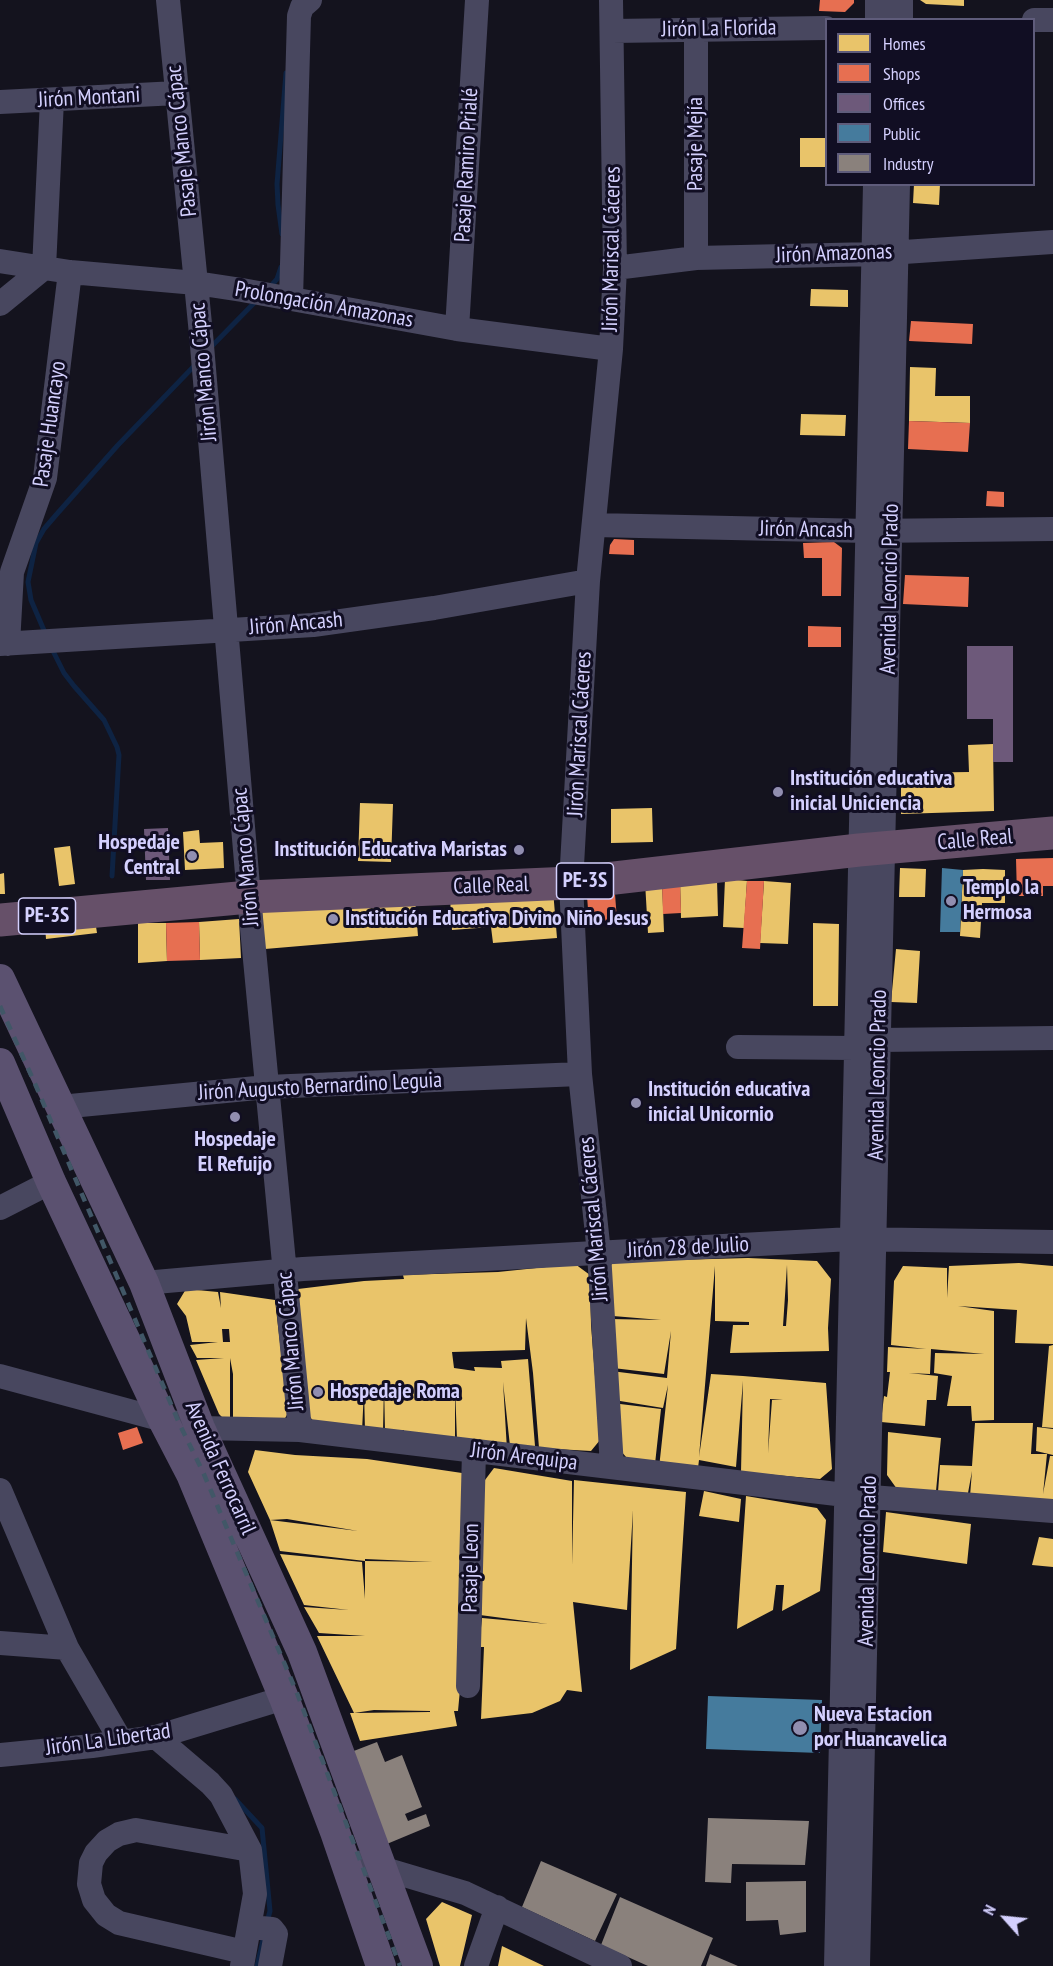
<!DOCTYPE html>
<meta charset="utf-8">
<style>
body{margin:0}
#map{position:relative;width:1053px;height:1966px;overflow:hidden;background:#14131e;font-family:"PT Sans Narrow",sans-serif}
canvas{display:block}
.legend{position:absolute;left:825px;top:18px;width:210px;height:168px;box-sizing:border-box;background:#110e23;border:2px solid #5f5c7b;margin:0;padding:8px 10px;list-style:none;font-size:18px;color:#d4d0fe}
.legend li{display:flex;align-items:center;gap:12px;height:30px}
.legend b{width:30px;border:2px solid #5f5c7b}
.north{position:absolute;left:975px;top:1888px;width:60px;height:60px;-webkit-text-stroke:4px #110e23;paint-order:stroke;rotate:297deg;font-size:16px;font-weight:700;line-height:24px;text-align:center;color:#d4d0fe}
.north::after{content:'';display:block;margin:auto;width:21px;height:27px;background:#d4d0fe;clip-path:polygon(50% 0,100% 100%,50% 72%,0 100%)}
</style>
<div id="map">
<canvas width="1053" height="1966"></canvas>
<ul class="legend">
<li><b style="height:16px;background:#e9c46a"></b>Homes</li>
<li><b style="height:16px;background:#e76f51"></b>Shops</li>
<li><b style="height:16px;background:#6d597a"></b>Offices</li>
<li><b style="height:16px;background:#457b9d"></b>Public</li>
<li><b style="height:16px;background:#8a817c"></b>Industry</li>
</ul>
<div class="north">N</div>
</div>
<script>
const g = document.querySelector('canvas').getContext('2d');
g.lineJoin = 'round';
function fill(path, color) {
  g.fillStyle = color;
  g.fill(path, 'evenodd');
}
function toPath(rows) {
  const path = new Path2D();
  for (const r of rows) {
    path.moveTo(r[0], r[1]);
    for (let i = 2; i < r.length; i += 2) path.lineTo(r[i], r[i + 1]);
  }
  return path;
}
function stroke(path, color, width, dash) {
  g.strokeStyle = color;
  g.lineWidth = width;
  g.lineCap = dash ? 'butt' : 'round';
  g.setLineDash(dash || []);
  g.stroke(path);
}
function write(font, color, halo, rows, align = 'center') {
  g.font = font + ' "PT Sans Narrow",sans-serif';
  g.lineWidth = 6;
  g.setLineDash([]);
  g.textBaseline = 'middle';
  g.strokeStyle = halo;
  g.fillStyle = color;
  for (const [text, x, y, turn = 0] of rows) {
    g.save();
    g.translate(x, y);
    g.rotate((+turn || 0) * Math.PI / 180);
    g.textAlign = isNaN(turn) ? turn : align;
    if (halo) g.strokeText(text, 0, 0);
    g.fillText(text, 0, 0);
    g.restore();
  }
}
fill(toPath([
 [920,0,964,0,964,6,926,4],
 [800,138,826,138,826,167,800,167],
 [914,184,940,184,939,205,913,203],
 [811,289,848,290,848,307,810,306],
 [910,367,936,368,935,396,970,396,970,423,909,421],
 [801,414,846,415,845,436,800,435],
 [993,744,994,811,901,814,901,773,969,772,968,745],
 [360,803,393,804,391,862,358,861],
 [652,808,653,842,611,843,611,809],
 [199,830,200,843,223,842,224,868,185,870,183,832],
 [70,846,75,884,59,886,54,848],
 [900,868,926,869,925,897,899,897],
 [983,869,1005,870,1005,903,982,903,980,938,960,936,963,870],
 [4,873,5,894,0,894,0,874],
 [725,879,747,881,744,928,723,927],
 [717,880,718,916,681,918,680,881],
 [764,881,791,883,788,944,760,943],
 [645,882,662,882,664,932,648,933],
 [553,890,557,938,493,943,491,927,452,930,450,898],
 [415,899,418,936,265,949,262,912],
 [239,919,241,958,200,960,199,922],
 [95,920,97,933,46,939,45,926],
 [138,923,166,923,167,961,138,963],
 [813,923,839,924,838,1006,813,1006],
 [896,949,920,951,917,1003,891,1002],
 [615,1256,676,1260,748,1258,817,1261,831,1279,828,1328,829,1351,730,1353,733,1325,749,1325,749,1322,715,1321,715,1266,699,1457,711,1374,743,1376,826,1383,832,1469,820,1479,741,1472,743,1381,736,1467,699,1460,698,1468,659,1468,668,1385,663,1408,614,1400,611,1371,667,1378,671,1331,664,1374,613,1368,610,1319,661,1320,613,1316,607,1275],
 [787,1265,788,1300,786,1326,783,1326],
 [770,1399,783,1400,772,1400,768,1453],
 [1019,1263,1053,1266,1053,1344,1015,1343,1017,1310,958,1306,994,1311,994,1420,972,1421,971,1406,947,1406,952,1376,934,1373,935,1353,984,1354,931,1349,930,1374,909,1373,938,1376,936,1400,927,1400,925,1426,881,1422,884,1396,887,1397,890,1372,887,1372,888,1347,926,1349,891,1345,894,1281,903,1266,947,1268,947,1298,949,1266],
 [575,1264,590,1275,591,1325,600,1440,591,1451,539,1448,533,1373,526,1318,525,1350,452,1352,454,1368,475,1371,474,1367,502,1368,501,1361,528,1359,535,1446,510,1446,503,1382,507,1450,457,1440,455,1387,455,1438,404,1439,404,1430,385,1431,384,1384,383,1431,365,1431,364,1390,362,1431,318,1428,306,1411,298,1289,364,1281,404,1279,403,1275,498,1272],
 [186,1289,218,1292,221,1308,220,1292,275,1300,288,1413,280,1427,233,1426,233,1374,230,1358,230,1425,219,1414,196,1360,224,1358,197,1358,190,1345,218,1342,192,1342,186,1316,177,1304],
 [222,1329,229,1329,230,1342,223,1342],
 [1053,1345,1053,1428,1042,1427,1049,1346],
 [612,1403,661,1409,655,1464,632,1464,615,1444],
 [975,1423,1033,1423,1031,1454,1047,1454,1043,1494,1050,1456,1053,1456,1053,1504,970,1496,972,1471,968,1493,938,1492,940,1465,972,1466],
 [1037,1427,1053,1429,1053,1455,1036,1451],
 [888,1432,941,1438,936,1491,897,1489,887,1475],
 [255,1450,295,1455,367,1459,462,1473,462,1668,458,1711,454,1711,457,1726,360,1741,350,1713,354,1713,317,1636,365,1636,319,1633,304,1607,349,1610,304,1605,280,1554,362,1562,365,1599,365,1561,433,1562,365,1559,365,1561,280,1551,270,1520,358,1531,287,1519,270,1520,248,1472],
 [374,1710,430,1711,430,1712,354,1713],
 [494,1468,572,1481,572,1565,574,1480,686,1492,676,1649,630,1670,633,1510,627,1610,573,1602,582,1692,567,1690,560,1701,532,1713,481,1719,484,1647,479,1647,482,1618,548,1624,480,1615,479,1488],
 [704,1491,741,1499,739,1522,699,1516],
 [746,1496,817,1508,826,1520,820,1591,782,1611,784,1585,776,1585,773,1610,737,1629],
 [886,1512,971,1524,967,1564,883,1552],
 [1039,1537,1053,1539,1053,1567,1032,1565],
 [442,1902,472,1915,460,1966,440,1966,426,1919],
 [502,1946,544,1966,498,1966]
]), '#e9c46a');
fill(toPath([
 [820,0,854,0,854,3,845,12,819,11],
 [911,321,973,324,972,344,909,341],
 [909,421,970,423,968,452,908,449],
 [987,491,1004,492,1004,507,986,506],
 [614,539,634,540,634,555,609,554,610,545],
 [834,542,842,548,841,596,822,596,822,558,804,558,803,543],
 [905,575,969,577,968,607,903,604],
 [808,626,841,627,841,647,808,647],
 [1053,858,1053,886,1043,886,1043,896,1017,896,1016,859],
 [680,881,681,913,663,914,662,882],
 [747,881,764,881,760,949,742,948],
 [615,894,617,920,589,922,587,896],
 [199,922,200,960,167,961,166,923],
 [137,1427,143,1443,123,1450,118,1433]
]), '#e76f51');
fill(toPath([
 [967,646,1013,646,1013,762,993,762,993,719,967,719],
 [168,828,170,880,146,880,144,829]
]), '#6d597a');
fill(toPath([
 [942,868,963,870,960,932,940,932],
 [708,1696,822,1700,820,1753,706,1749]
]), '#457b9d');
fill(toPath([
 [377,1742,385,1762,402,1755,422,1807,405,1814,408,1821,426,1814,430,1826,382,1846,346,1754],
 [708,1818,809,1821,805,1865,732,1864,731,1883,705,1882],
 [541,1861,617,1894,595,1941,522,1907],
 [806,1881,806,1932,780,1935,778,1920,746,1921,746,1882],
 [620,1897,713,1938,701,1966,648,1966,601,1945],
 [710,1954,738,1966,706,1966]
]), '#8a817c');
stroke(toPath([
 [282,234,278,205,277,184,286,73],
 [270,287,277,279,281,267],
 [209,349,257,300],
 [46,635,31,600,28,582,36,543,44,529,56,515,118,445,197,363],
 [51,647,64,673,74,686,104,720,117,747,119,755,112,876],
 [235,1799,262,1828,270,1911,267,1922],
 [257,1966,263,1940]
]), '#0e2343', 5);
stroke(toPath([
 [168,0,201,334,249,897,300,1430],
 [611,0,615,268,611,349,588,581,571,883,580,1074,599,1253,612,1467],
 [877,20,877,0],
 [901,20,901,0],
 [1034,20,1053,20],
 [612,31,826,28],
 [0,102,177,93],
 [696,258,696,30],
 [0,261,70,272,196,283,242,290,457,329,611,349],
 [615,268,696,258,874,254,1053,242],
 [291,299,299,16,302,7,310,0],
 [0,304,44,268,52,100],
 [457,329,477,0],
 [594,525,868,531,1053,529],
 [0,644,313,625,434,608,588,581],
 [8,644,12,572,45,478,70,272],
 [738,1047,855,1048,879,1040,1053,1038],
 [60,1107,267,1087,580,1074],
 [0,1208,51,1182],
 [144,1283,303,1269,851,1239,1053,1242],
 [0,1376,163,1420,200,1428,300,1430,845,1495,1053,1511],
 [0,1490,67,1648,121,1741],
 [0,1643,67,1648],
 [468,1686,474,1451],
 [156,1737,210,1783,221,1795,250,1850,255,1894,242,1966],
 [0,1755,92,1746,156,1737,284,1698],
 [344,1860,381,1868,465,1893,620,1966],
 [250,1927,272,1929,276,1934,270,1966],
 [244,1952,119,1923,106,1915,94,1900,89,1884,91,1863,96,1853,107,1841,119,1834,136,1830,250,1850],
 [476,1966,497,1907],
 [836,1966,875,184],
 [858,1966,898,184]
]), '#48475f', 24);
stroke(toPath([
 [0,979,144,1283,200,1428,302,1652,418,1966],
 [0,1063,51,1182,163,1420,191,1474,284,1698,335,1832,381,1966]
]), '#5b5170', 30);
stroke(toPath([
 [0,920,249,897,571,883,859,850,1053,833]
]), '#665069', 33);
stroke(toPath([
 [0,1006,36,1086,179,1423,203,1472,297,1693,400,1966]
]), '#415767', 4.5, [9, 8]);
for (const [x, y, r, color] of [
 [778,792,6,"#918eb0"],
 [519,850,6,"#918eb0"],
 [192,856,6,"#918eb0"],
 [951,901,6,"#918eb0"],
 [333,919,6,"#918eb0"],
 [636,1103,6,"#918eb0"],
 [235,1117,6,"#918eb0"],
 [318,1392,6,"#918eb0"],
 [800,1728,8,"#918eb0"]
]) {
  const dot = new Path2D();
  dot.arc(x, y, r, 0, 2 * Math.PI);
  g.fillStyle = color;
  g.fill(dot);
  stroke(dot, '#110e23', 2);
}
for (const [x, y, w] of [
 [585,881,57],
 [47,916,57]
]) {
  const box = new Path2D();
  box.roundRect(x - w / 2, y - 18, w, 36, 4.5);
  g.fillStyle = '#110e23';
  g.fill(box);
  stroke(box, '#d4d0fe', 1.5);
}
write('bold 21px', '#d4d0fe', null, [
 ["PE-3S",585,881],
 ["PE-3S",47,916]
]);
write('22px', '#d4d0fe', '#110e23', [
 ["Jirón La Florida",719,29,-1],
 ["Jirón Montani",89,98,-3],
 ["Pasaje Manco Cápac",182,141,-96],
 ["Pasaje Mejía",696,144,-90],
 ["Pasaje Ramiro Prialé",467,165,-87],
 ["Jirón Mariscal Cáceres",612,249,-89],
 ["Jirón Amazonas",834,254,-2],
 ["Prolongación Amazonas",324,305,10],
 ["Jirón Manco Cápac",204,372,-95],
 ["Pasaje Huancayo",50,424,-82],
 ["Jirón Ancash",806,530,1],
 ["Avenida Leoncio Prado",890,589,-89],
 ["Jirón Ancash",296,624,-5],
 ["Jirón Mariscal Cáceres",580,734,-87],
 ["Calle Real",975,840,-5],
 ["Jirón Manco Cápac",246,857,-95],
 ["Calle Real",491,886,-2],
 ["Avenida Leoncio Prado",878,1075,-89],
 ["Jirón Augusto Bernardino Leguia",320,1087,-3],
 ["Jirón Mariscal Cáceres",594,1219,-95],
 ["Jirón 28 de Julio",688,1248,-3],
 ["Jirón Manco Cápac",291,1341,-95],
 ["Jirón Arequipa",524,1457,7],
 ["Avenida Ferrocarril",220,1468,66],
 ["Avenida Leoncio Prado",868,1561,-89],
 ["Pasaje Leon",471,1568,-89],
 ["Jirón La Libertad",108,1740,-8]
]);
write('bold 22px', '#d4d0fe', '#110e23', [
 ["Institución educativa",790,779],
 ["inicial Uniciencia",790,804],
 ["Hospedaje",180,843,"right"],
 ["Central",180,868,"right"],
 ["Institución Educativa Maristas",507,850,"right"],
 ["Templo la",963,888],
 ["Hermosa",963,913],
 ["Institución Educativa Divino Niño Jesus",345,919],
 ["Institución educativa",648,1090],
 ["inicial Unicornio",648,1115],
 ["Hospedaje",235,1140,"center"],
 ["El Refuijo",235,1165,"center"],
 ["Hospedaje Roma",330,1392],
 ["Nueva Estacion",814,1715],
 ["por Huancavelica",814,1740]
], 'left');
</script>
